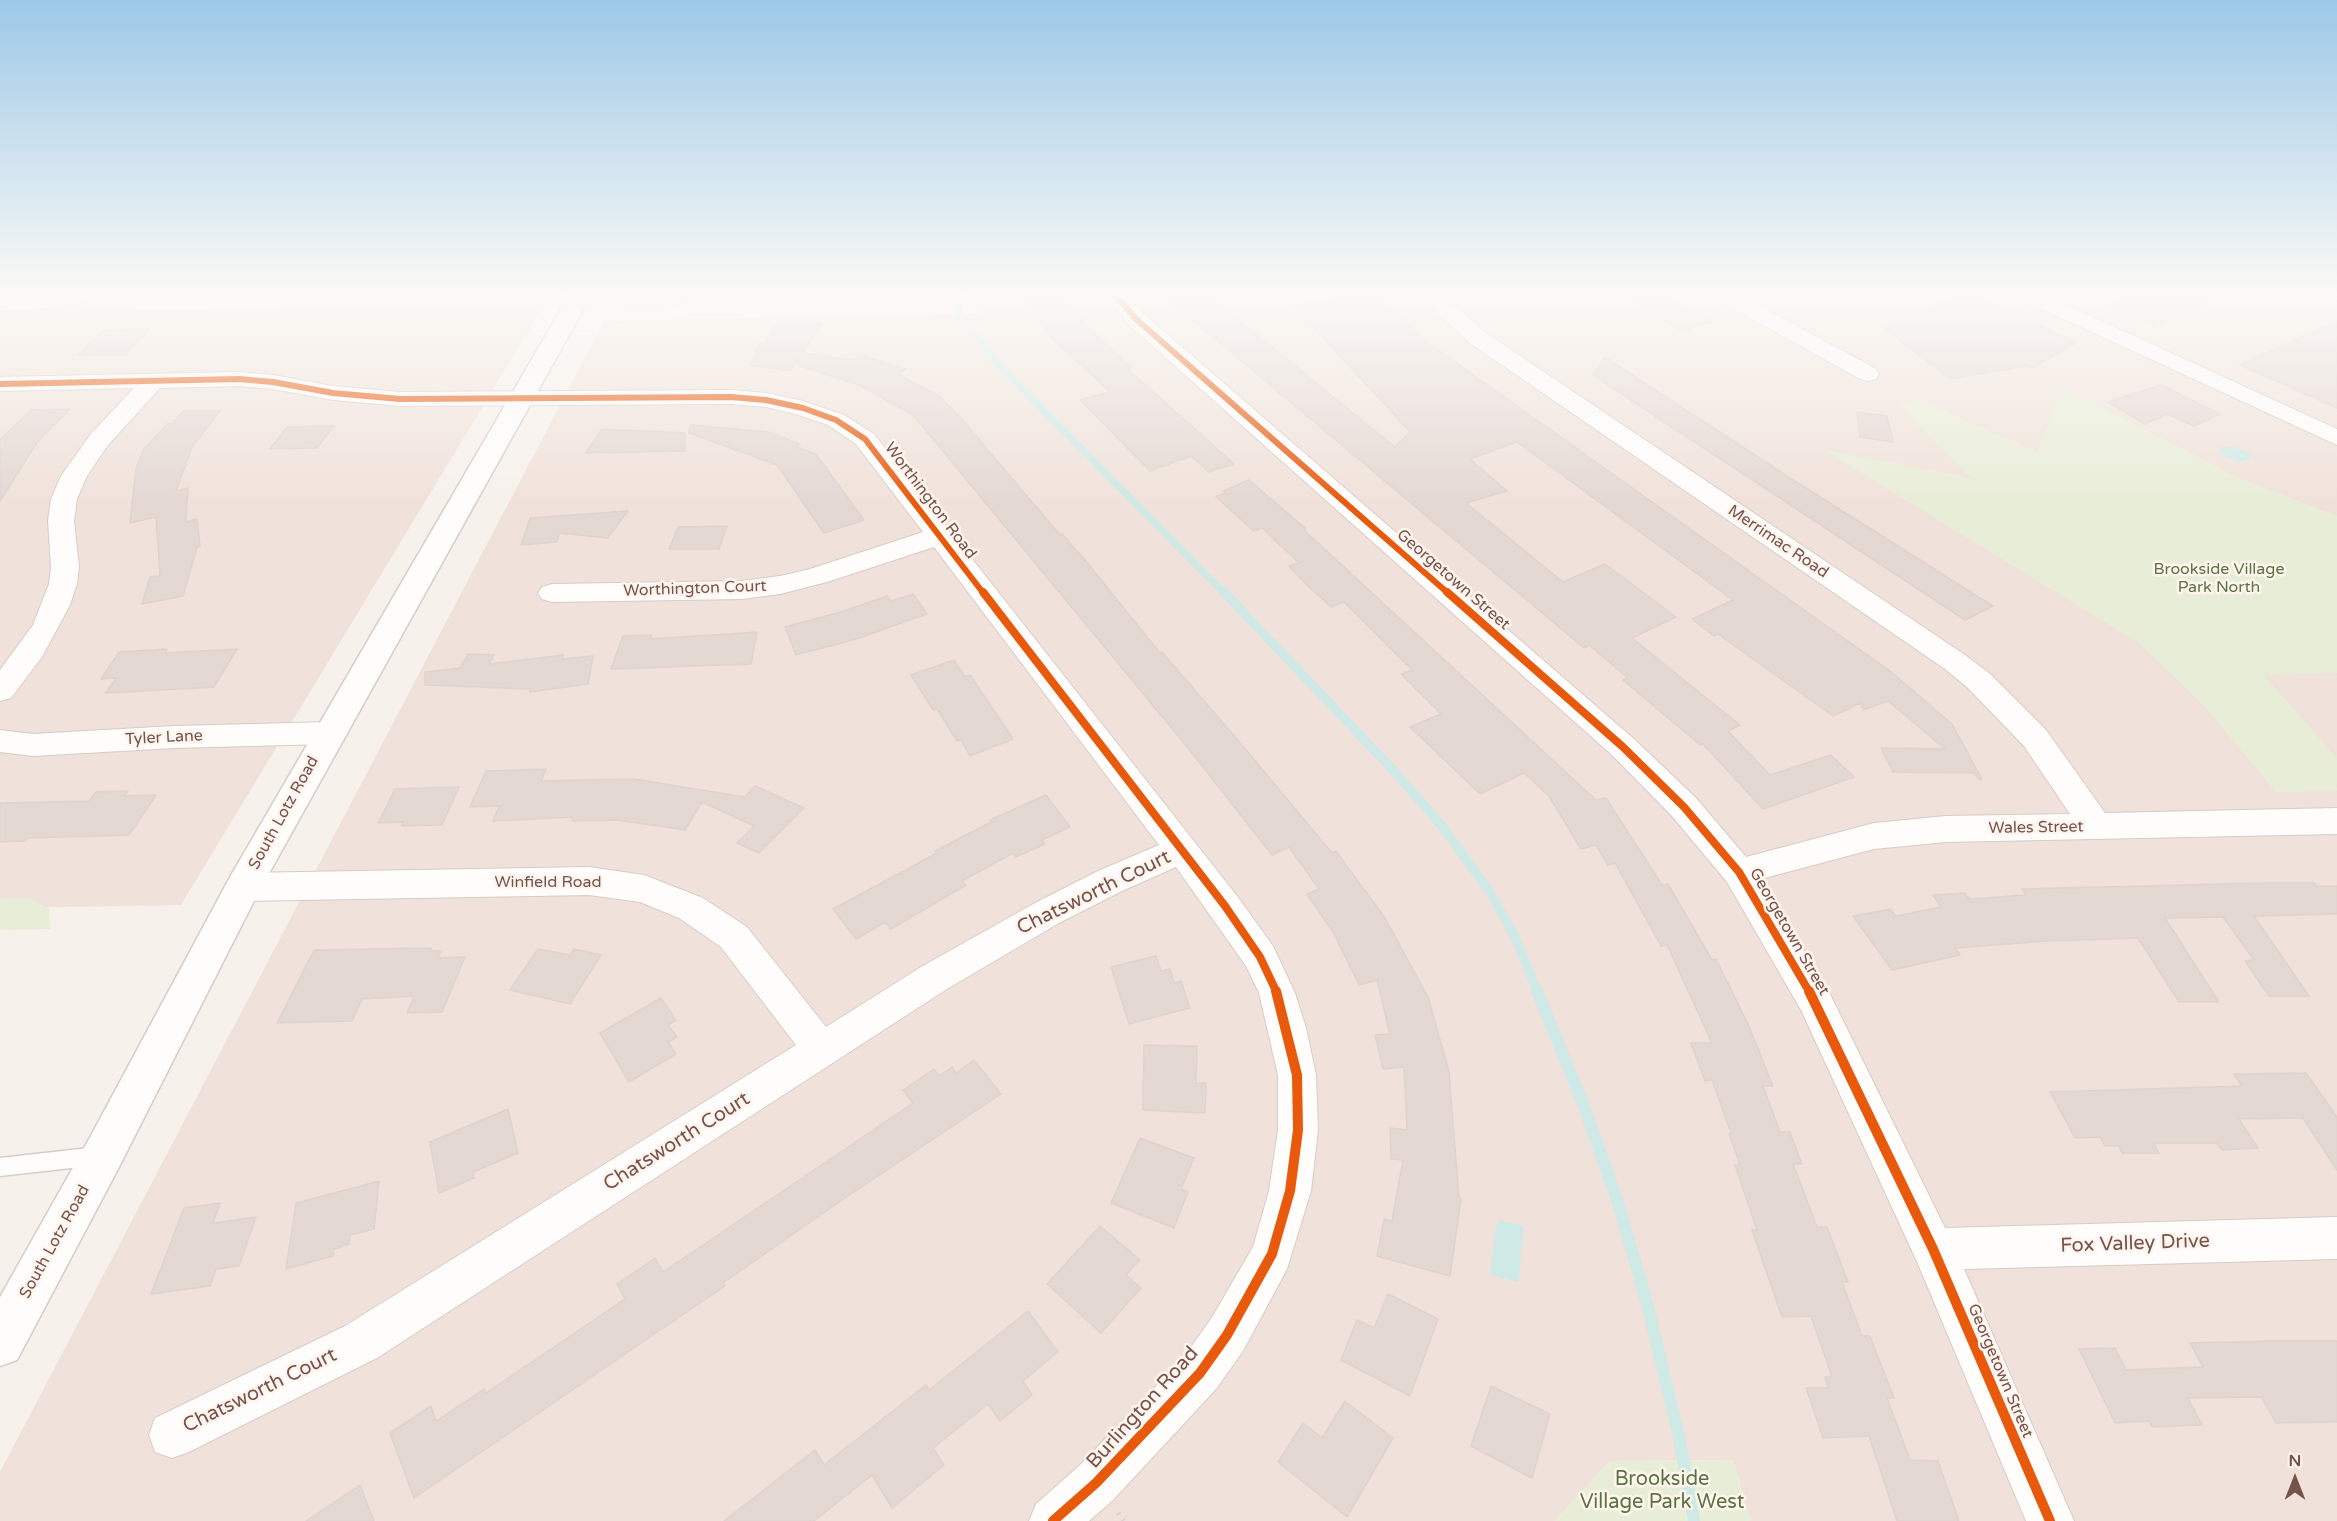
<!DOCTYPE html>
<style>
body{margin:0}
#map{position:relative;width:2337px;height:1521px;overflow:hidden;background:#f7f1ec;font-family:"Varela Round",sans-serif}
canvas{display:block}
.north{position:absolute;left:2265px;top:1449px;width:60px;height:60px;-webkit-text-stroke:4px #fff5ee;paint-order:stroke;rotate:0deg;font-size:16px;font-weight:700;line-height:24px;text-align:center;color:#75534c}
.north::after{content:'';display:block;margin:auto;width:21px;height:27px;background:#75534c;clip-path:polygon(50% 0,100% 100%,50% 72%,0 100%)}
</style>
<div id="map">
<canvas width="2337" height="1521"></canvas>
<div class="north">N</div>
</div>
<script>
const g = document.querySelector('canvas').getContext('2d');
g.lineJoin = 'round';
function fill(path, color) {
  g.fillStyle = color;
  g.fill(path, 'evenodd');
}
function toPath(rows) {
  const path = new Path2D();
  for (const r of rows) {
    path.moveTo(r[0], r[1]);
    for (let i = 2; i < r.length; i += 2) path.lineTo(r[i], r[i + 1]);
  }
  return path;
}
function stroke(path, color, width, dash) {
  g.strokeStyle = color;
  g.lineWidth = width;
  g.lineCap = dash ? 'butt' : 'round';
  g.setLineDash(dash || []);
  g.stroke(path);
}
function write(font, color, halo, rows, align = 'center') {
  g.font = font + ' "Varela Round",sans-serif';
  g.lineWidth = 5;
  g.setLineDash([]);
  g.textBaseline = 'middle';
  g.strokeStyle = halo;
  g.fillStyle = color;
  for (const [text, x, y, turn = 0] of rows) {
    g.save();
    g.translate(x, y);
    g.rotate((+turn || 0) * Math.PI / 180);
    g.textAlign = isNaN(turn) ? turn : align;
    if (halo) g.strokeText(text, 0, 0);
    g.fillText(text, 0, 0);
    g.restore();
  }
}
fill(toPath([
 [0,292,153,292,134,310,546,302,181,905,0,908],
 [983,292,2337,292,2337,1521,1751,1521,1733,1460,1610,1461,1555,1521,0,1521,0,1472,604,321,978,313]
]), '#f0e2da');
fill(toPath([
 [626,292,690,292,679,308,663,311,615,311],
 [2063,388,2239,478,2337,516,2337,673,2264,675,2337,758,2337,791,2276,792,2206,708,2139,643,1824,450,1971,478,1900,405,1919,400,2037,452],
 [29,898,49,909,50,929,0,930,0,899],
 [1733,1460,1751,1521,1555,1521,1610,1461]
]), '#e8edd7');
fill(toPath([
 [2224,446,2242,449,2250,455,2251,459,2239,462,2228,458,2219,451],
 [1501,1221,1521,1225,1523,1228,1519,1280,1516,1282,1493,1275,1490,1272,1497,1222]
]), '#cee9e6');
stroke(toPath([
 [957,292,957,304,962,320,995,361,1225,594]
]), '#cee9e6', 7);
stroke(toPath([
 [1224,592,1394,771,1441,825,1488,889,1515,937,1538,993]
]), '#cee9e6', 9);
stroke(toPath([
 [1537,991,1584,1106,1618,1203,1647,1303,1678,1432,1694,1521]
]), '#cee9e6', 12);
const building = toPath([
 [1020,292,1060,292,1082,322,1132,368,1128,369,1234,464,1209,472,1191,456,1150,471,1080,400,1110,392,1049,335,1020,292],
 [1159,292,1204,292,1395,447,1410,432,1293,305,1375,292,1396,314,1427,342,1890,671,1952,724,1982,779,1980,780,1973,773,1893,772,1881,748,1945,749,1888,701,1863,710,1860,703,1833,716,1718,634,1714,636,1692,619,1733,600,1517,442,1470,459,1507,491,1466,503,1563,582,1605,564,1676,617,1632,638,1740,725,1728,731,1770,775,1831,755,1854,777,1763,809,1703,744,1700,745,1623,680,1628,678,1589,645,1584,648,1159,292],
 [1620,292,1661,292,1712,322,1682,331,1620,292],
 [1968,292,2026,319,2076,343,2032,368,2027,366,1950,379,1881,326,1968,292],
 [2139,292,2233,292,2153,326,2109,305,2139,292],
 [778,321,823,323,803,353,853,360,860,355,906,369,898,374,939,396,959,416,1060,535,1062,534,1085,560,1160,653,1162,652,1242,745,1332,853,1336,851,1385,918,1428,997,1449,1072,1459,1198,1461,1199,1450,1276,1377,1256,1384,1219,1392,1221,1403,1160,1391,1159,1390,1128,1407,1130,1404,1067,1383,1069,1375,1035,1390,1034,1377,980,1359,985,1333,932,1307,894,1319,889,1289,847,1272,855,1188,748,913,415,859,385,797,365,799,359,790,371,750,365,760,343,766,343,778,321],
 [2337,321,2337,408,2240,365,2337,321],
 [150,329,125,355,78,355,104,330,150,329],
 [1605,357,1787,476,1993,606,1965,620,1593,375,1605,357],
 [2161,385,2220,414,2194,426,2167,414,2145,424,2108,402,2161,385],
 [70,409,38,441,0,501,0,440,31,410,70,409],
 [183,411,220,411,192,447,176,491,188,488,186,522,197,519,200,546,197,547,183,596,142,604,150,577,160,576,156,517,130,523,136,468,144,449,167,424,172,424,183,411],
 [1857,412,1887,416,1893,442,1860,437,1857,412],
 [691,425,768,432,800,444,796,447,816,454,864,520,824,533,777,465,689,433,691,425],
 [334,426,317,448,270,449,287,427,334,426],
 [602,429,685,433,685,451,586,453,602,429],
 [1249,480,1306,529,1304,530,1596,800,1606,798,1662,885,1668,884,1712,960,1716,959,1749,1026,1773,1086,1763,1086,1780,1132,1790,1132,1802,1164,1793,1164,1817,1227,1827,1227,1848,1282,1842,1282,1862,1336,1870,1336,1894,1398,1887,1398,1910,1460,1938,1461,1959,1521,1897,1521,1869,1436,1823,1438,1806,1388,1828,1388,1825,1377,1832,1377,1811,1316,1782,1317,1752,1230,1757,1230,1735,1165,1740,1165,1729,1134,1731,1133,1712,1080,1705,1081,1691,1043,1712,1043,1667,945,1661,946,1615,863,1608,865,1596,845,1581,849,1549,796,1524,773,1480,794,1410,727,1441,714,1401,674,1412,670,1344,602,1331,607,1308,586,1289,566,1299,563,1262,528,1254,531,1216,497,1226,493,1223,491,1249,480],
 [628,511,608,538,559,533,557,542,521,545,530,518,628,511],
 [727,526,719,549,669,549,678,527,727,526],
 [913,594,927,614,853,640,796,655,785,627,844,611,887,596,891,601,913,594],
 [757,632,751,664,611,669,623,636,652,635,650,639,757,632],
 [167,649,165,653,237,649,214,687,106,693,116,678,101,679,119,652,167,649],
 [468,654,494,655,489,664,563,655,562,659,593,656,588,684,530,692,530,689,425,685,425,672,460,668,468,654],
 [954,660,965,677,970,675,1013,739,970,756,961,740,957,741,937,709,933,710,911,675,954,660],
 [546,769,541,781,634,779,745,797,755,786,804,808,759,853,737,843,754,826,702,802,685,830,618,820,572,821,573,817,493,821,499,806,470,807,486,771,546,769],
 [459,787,442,825,401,826,403,822,378,823,395,789,459,787],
 [128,791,124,796,156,795,129,835,28,838,25,841,0,842,0,803,89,801,96,792,128,791],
 [1046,795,1070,827,1042,840,1045,844,1016,857,1013,853,962,881,966,885,891,929,885,922,856,939,833,909,937,853,935,851,991,822,990,820,1046,795],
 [2263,883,2314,883,2317,886,2337,886,2337,914,2254,916,2309,996,2269,996,2245,961,2254,960,2223,917,2165,918,2219,1002,2179,1002,2138,938,2047,941,1955,948,1960,955,1892,970,1853,916,1890,909,1896,916,1941,907,1933,895,1965,893,1969,899,2026,895,2022,889,2263,883],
 [431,948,430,951,441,951,438,958,465,957,442,1012,407,1013,414,996,362,999,352,1021,277,1023,314,950,431,948],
 [538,949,570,955,574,949,601,955,570,1004,510,990,538,949],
 [1156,956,1161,971,1170,969,1174,983,1181,981,1190,1008,1129,1024,1111,967,1156,956],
 [661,998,676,1020,668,1025,677,1037,668,1042,676,1054,629,1082,600,1033,661,998],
 [1144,1045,1197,1046,1196,1083,1206,1083,1205,1113,1143,1110,1144,1045],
 [974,1060,1001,1094,842,1200,723,1283,725,1286,414,1498,390,1433,431,1406,436,1421,484,1389,486,1393,625,1299,617,1284,655,1258,663,1272,913,1103,903,1090,934,1069,939,1076,952,1067,956,1073,974,1060],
 [2306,1073,2337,1117,2337,1170,2303,1118,2239,1119,2258,1148,2222,1150,2217,1143,2154,1143,2159,1153,2122,1153,2119,1146,2105,1146,2100,1137,2075,1138,2050,1092,2242,1086,2234,1074,2306,1073],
 [508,1109,518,1153,473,1172,474,1178,439,1193,430,1142,508,1109],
 [1140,1138,1194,1158,1181,1189,1188,1192,1174,1228,1111,1203,1140,1138],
 [379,1181,374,1229,350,1235,349,1244,334,1249,333,1256,286,1269,296,1203,379,1181],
 [220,1203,213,1223,256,1217,239,1266,216,1269,210,1286,151,1294,184,1208,220,1203],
 [1100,1226,1140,1260,1126,1275,1141,1288,1101,1333,1047,1284,1100,1226],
 [1388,1294,1438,1319,1410,1396,1341,1360,1357,1320,1374,1328,1388,1294],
 [1028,1311,1058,1352,1023,1381,1032,1395,1000,1421,988,1404,933,1448,944,1465,892,1508,872,1475,814,1521,724,1521,815,1450,824,1465,926,1385,929,1390,1028,1311],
 [2267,1341,2337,1341,2337,1422,2276,1423,2261,1397,2188,1398,2202,1425,2152,1427,2149,1421,2115,1423,2079,1349,2115,1348,2126,1370,2203,1367,2190,1343,2267,1341],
 [1491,1386,1550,1414,1532,1478,1471,1446,1491,1386],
 [1345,1401,1393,1438,1347,1517,1278,1462,1303,1423,1322,1438,1345,1401],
 [360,1485,374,1521,306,1521,360,1485]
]);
fill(building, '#e4d8d3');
stroke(building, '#e0d3ce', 1.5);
const service = toPath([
 [98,1147,105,1150,108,1156,105,1162,98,1165,0,1176,0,1158,98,1147]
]);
const minor = toPath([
 [72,292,111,292,108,296,56,308,0,311,0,299,56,296,72,292],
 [1103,292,1124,292,1144,314,1634,739,1696,798,1746,857,1874,823,1946,816,2070,814,2024,746,1968,688,1945,669,1470,343,1414,292,1437,292,1486,333,1965,655,1990,674,2046,730,2105,813,2337,808,2337,834,1946,842,1874,849,1761,879,1828,990,1945,1228,2337,1217,2337,1259,1964,1269,2074,1521,2026,1521,1918,1264,1801,1010,1727,882,1672,816,1612,755,1128,324,1103,292],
 [1708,292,1734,292,1876,369,1879,374,1876,379,1868,381,1860,379,1711,296,1708,292],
 [2011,292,2038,292,2337,429,2337,445,2014,296,2011,292],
 [2321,292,2337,292,2337,301,2324,296,2321,292],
 [239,372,273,375,333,386,400,392,731,390,766,393,803,401,844,415,874,434,1237,896,1273,946,1295,993,1306,1028,1316,1075,1318,1130,1311,1191,1287,1269,1243,1351,1216,1389,1113,1500,1089,1521,1029,1521,1036,1504,1079,1466,1184,1357,1211,1319,1253,1247,1269,1191,1278,1130,1278,1075,1259,993,1246,966,1176,867,1122,891,1059,923,947,989,377,1358,189,1452,172,1458,155,1452,149,1435,155,1418,345,1326,796,1045,721,947,679,918,640,902,589,895,243,901,231,897,226,887,231,877,243,873,589,867,644,875,703,898,747,927,826,1027,921,967,1035,903,1098,871,1159,845,934,547,827,582,780,594,742,599,552,602,542,599,538,593,542,587,552,584,742,581,780,576,810,569,923,532,856,444,828,425,796,414,766,407,731,404,400,406,333,400,273,389,239,386,160,388,108,445,87,476,77,499,74,521,79,567,77,584,70,605,42,657,11,698,0,701,0,670,33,625,49,584,51,567,48,521,51,499,61,476,90,435,134,388,0,391,0,377,239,372],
 [329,722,340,725,344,733,340,741,329,744,174,748,33,756,0,752,0,730,33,734,174,726,329,722]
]);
const tertiary = toPath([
 [571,292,593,292,257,895,118,1169,17,1360,0,1366,0,1297,88,1141,230,877,571,292]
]);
stroke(service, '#d6ccc8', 3);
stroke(minor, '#d6ccc8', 2);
stroke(tertiary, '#d6ccc8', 3);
stroke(toPath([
 [1118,1513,1123,1521]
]), '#dad0cf', 5, [2, 6]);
fill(service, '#fefdfc');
fill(minor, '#fefdfc');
fill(tertiary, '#fefdfc');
stroke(toPath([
 [1113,292,1136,319,1449,594],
 [0,384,239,379,273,382,333,393,400,399,731,397,766,400,803,408,836,420,865,439,984,594]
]), '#e8590c', 6);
stroke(toPath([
 [983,592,1225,906,1260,957,1277,993],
 [1447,592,1623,747,1684,807,1739,872,1810,993]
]), '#e8590c', 8);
stroke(toPath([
 [1809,991,1933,1249,2050,1521],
 [1053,1521,1096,1483,1200,1373,1227,1335,1272,1254,1290,1191,1298,1130,1297,1075,1276,991]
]), '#e8590c', 10);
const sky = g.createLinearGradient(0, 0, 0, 505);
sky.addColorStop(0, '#9dc9e7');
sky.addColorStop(0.58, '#fbf9f6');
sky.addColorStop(1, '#fbf9f600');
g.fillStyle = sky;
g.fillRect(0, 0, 2337, 505);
write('16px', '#75534c', '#fff5ee', [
 ["Worthington Road",930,501,53],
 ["Merrimac Road",1778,542,34],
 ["Georgetown Street",1453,580,41],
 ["Worthington Court",695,589,-2],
 ["Tyler Lane",164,738,-3],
 ["South Lotz Road",284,813,-61],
 ["Wales Street",2036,828,-1],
 ["Winfield Road",548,883],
 ["Georgetown Street",1789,932,60],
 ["South Lotz Road",55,1242,-61],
 ["Georgetown Street",2000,1371,67]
]);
write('16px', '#597541', '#fff5ee', [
 ["Brookside Village",2219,570],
 ["Park North",2219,588]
]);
write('20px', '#75534c', '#fff5ee', [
 ["Chatsworth Court",1094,893,-26],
 ["Chatsworth Court",677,1142,-32],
 ["Fox Valley Drive",2135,1244,-2],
 ["Chatsworth Court",260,1391,-26],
 ["Burlington Road",1143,1408,-48]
]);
write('20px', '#597541', '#fff5ee', [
 ["Brookside",1662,1480],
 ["Village Park West",1662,1503]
]);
</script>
